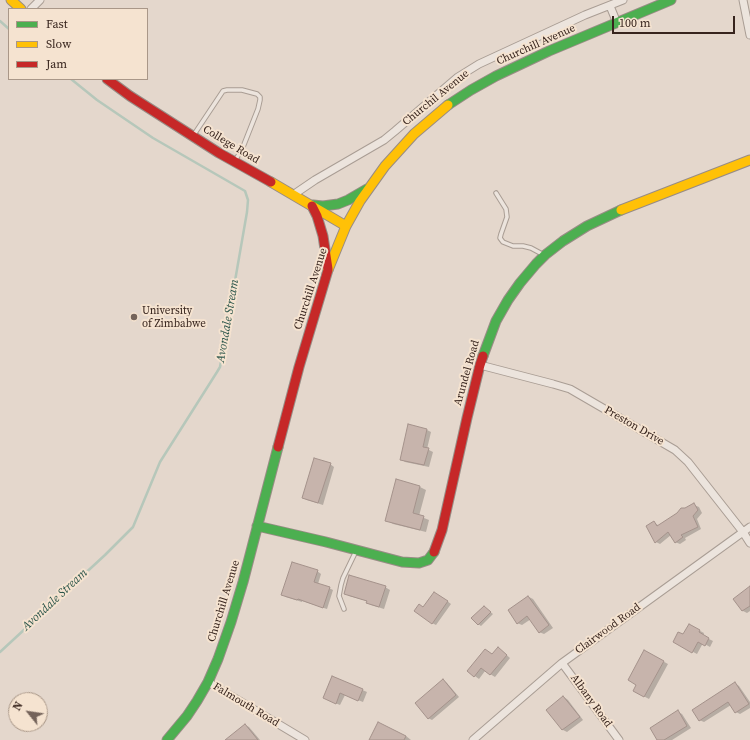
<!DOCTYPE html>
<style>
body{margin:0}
#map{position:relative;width:750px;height:740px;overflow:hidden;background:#e4d7cc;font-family:"Source Serif 4",serif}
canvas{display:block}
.legend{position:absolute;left:8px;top:8px;width:140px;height:72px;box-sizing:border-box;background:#f5e3d0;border:1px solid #a99788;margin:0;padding:5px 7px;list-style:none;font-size:12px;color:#37241d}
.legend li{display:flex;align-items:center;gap:8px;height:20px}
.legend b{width:20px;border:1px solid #a99788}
.north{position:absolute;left:8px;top:692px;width:40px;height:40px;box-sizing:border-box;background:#f5e3d0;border:1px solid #a99788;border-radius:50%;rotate:300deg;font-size:11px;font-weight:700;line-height:16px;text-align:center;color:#37241d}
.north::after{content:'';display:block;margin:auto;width:14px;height:18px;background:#74635a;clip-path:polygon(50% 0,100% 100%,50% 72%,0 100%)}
.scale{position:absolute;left:612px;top:16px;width:123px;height:18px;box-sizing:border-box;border:2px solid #37241d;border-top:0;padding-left:5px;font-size:12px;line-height:14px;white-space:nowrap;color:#37241d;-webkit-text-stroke:3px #f5e3d0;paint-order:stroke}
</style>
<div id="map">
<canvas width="750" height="740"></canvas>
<ul class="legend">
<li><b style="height:5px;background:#4caf50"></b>Fast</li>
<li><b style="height:5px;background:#ffc107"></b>Slow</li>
<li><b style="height:5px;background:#c62828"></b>Jam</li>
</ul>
<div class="north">N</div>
<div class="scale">100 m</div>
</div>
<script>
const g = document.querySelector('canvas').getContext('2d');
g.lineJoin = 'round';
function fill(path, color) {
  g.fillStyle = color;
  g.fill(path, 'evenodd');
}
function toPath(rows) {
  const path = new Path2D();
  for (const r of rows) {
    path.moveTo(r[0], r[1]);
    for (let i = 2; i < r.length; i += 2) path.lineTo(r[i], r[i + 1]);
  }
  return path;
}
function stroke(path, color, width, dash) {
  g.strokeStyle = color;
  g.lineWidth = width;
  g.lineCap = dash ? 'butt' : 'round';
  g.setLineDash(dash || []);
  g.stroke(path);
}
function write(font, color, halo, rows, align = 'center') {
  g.font = font + ' "Source Serif 4",serif';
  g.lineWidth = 4;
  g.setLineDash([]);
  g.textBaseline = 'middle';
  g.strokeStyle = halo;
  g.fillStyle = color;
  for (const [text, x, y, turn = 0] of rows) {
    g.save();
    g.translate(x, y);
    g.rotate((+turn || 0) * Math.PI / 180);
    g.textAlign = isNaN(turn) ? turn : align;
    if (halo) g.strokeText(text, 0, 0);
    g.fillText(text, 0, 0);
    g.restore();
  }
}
fill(toPath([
 [409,425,427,430,431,432,427,449,433,452,429,467,405,462,401,459],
 [330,464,334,467,323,505,307,500,303,498],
 [420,487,426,490,419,516,429,520,426,532,393,524,387,520],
 [694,505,699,507,702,513,697,519,701,529,685,538,686,540,680,544,675,542,671,535,660,544,656,542,654,522,659,526],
 [317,571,321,574,318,584,329,588,333,590,327,609,302,601,302,602,286,597,282,594],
 [385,587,390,590,384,609,371,605,367,603,367,601,349,596,345,593],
 [750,588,750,611,747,613,743,611,735,599],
 [439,595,451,604,436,625,432,623,424,608],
 [529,597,533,599,553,628,544,634,539,632,531,619,522,625,517,623],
 [484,607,493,614,481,626,478,624],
 [689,625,704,633,703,636,713,641,710,647,703,643,697,654,674,642,683,636],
 [486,650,493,655,502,651,510,658,495,677,485,671,479,679,468,671],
 [644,651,668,664,649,699,634,691,638,684],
 [333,677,367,692,363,702,345,695,340,705,328,700],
 [443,680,447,683,459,697,432,720,428,718],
 [735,683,739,686,750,702,750,708,740,714,736,712,731,705,704,722,699,720],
 [564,697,568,700,583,720,567,732,563,730,547,710],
 [678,712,682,714,691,728,672,740,658,740],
 [245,725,249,727,260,740,227,740],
 [406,736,411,740,370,740]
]), '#0003');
stroke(toPath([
 [0,21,9,29],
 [0,652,105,555,133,527,160,462,217,372,220,367,247,212,248,200,245,191,153,138,97,100,71,79]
]), '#b6c7ba', 2.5);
const building = toPath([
 [408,424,427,429,423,447,429,448,424,465,400,460,408,424],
 [314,458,331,463,318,503,302,498,314,458],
 [396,479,420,486,413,513,424,516,420,530,385,521,396,479],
 [694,503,698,510,693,516,698,527,681,535,683,537,675,543,668,532,655,543,646,526,654,521,657,526,677,513,681,508,685,508,694,503],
 [292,562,318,570,314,582,330,587,323,608,298,599,297,600,281,595,292,562],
 [349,575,386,586,379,607,366,603,367,601,344,594,349,575],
 [750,586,750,606,742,611,733,599,750,586],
 [434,592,448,601,432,624,414,611,419,604,423,607,434,592],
 [528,596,549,625,539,633,527,616,517,624,508,610,528,596],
 [484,606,491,612,478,625,471,618,484,606],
 [689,624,700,630,699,632,709,638,705,646,698,642,692,653,673,642,678,632,683,634,689,624],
 [498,647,507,655,490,675,481,668,474,677,467,671,485,649,492,654,498,647],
 [644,650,664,661,644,697,633,691,636,685,628,680,644,650],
 [332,676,363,689,358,701,340,693,336,704,323,698,332,676],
 [443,679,456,695,428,719,415,703,443,679],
 [735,682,749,704,735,713,728,702,699,721,692,710,735,682],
 [563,696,580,717,562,730,546,710,563,696],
 [678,710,687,726,664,740,657,740,650,728,678,710],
 [378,722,406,736,404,740,369,740,378,722],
 [245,724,258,740,225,740,245,724]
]);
fill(building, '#c7b4ac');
stroke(building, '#a4928b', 1);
const lane = toPath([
 [193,136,223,91,227,90,242,90,257,94,260,97,260,100,258,109,243,147,235,161],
 [496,193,506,209,507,217,501,234,500,238,503,242,513,246,523,246,531,248,544,255],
 [344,609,339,596,341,585,343,578,356,551]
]);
const street = toPath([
 [743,0,750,35],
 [610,6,617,23],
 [31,9,40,0],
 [293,195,315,180,384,140,395,131,458,77,479,64,585,15,623,0],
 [480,365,553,384,570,389,675,450,688,462,743,532,750,543],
 [562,663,619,740],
 [208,682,305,740],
 [473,740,562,663,750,527]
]);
const fast = toPath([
 [448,105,471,90,496,76,549,51,671,0],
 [313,205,323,206,338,204,348,200,367,189],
 [483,356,496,321,508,300,520,283,536,264,545,255,563,241,587,226,621,210],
 [257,526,326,542,402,562,419,563,428,560,434,552],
 [167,740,187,716,197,701,208,682,218,659,231,622,243,582,278,447]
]);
const slow = toPath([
 [11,0,21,9],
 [271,182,346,226],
 [621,210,750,160],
 [328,270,346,226,360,201,385,166,414,134,448,105]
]);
const jam = toPath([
 [107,79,130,96,219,153,271,182],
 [312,206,317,216,323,236,328,269],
 [278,447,299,367,328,270],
 [434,552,442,530,467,418,480,365,483,356]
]);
stroke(lane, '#a99d94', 5.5);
stroke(street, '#a99d94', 9);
stroke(fast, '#988c85', 11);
stroke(slow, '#988c85', 11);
stroke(jam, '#988c85', 11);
stroke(lane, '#ece4dd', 3.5);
stroke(street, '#ece4dd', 7);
stroke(fast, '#4caf50', 9);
stroke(slow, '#ffc107', 9);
stroke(jam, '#c62828', 9);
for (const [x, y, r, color] of [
 [134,317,4,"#74635a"]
]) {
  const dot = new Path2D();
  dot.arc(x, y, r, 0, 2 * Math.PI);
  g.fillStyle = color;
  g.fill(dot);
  stroke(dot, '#f5e3d0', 1.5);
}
write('11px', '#37241d', '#f5e3d0', [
 ["Churchill Avenue",536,45,-24],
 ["Churchil Avenue",436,98,-39],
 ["College Road",231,145,31],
 ["Churchill Avenue",311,289,-72],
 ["Arundel Road",467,373,-74],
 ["Preston Drive",634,426,30],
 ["Churchill Avenue",224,601,-73],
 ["Clairwood Road",608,629,-36],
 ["Albany Road",591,701,54],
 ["Falmouth Road",246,705,31]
]);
write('11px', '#37241d', '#f5e3d0', [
 ["University",142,311],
 ["of Zimbabwe",142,324]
], 'left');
write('italic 12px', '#2c564b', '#f5e3d0', [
 ["Avondale Stream",228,321,-80],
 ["Avondale Stream",55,600,-43]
]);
</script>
